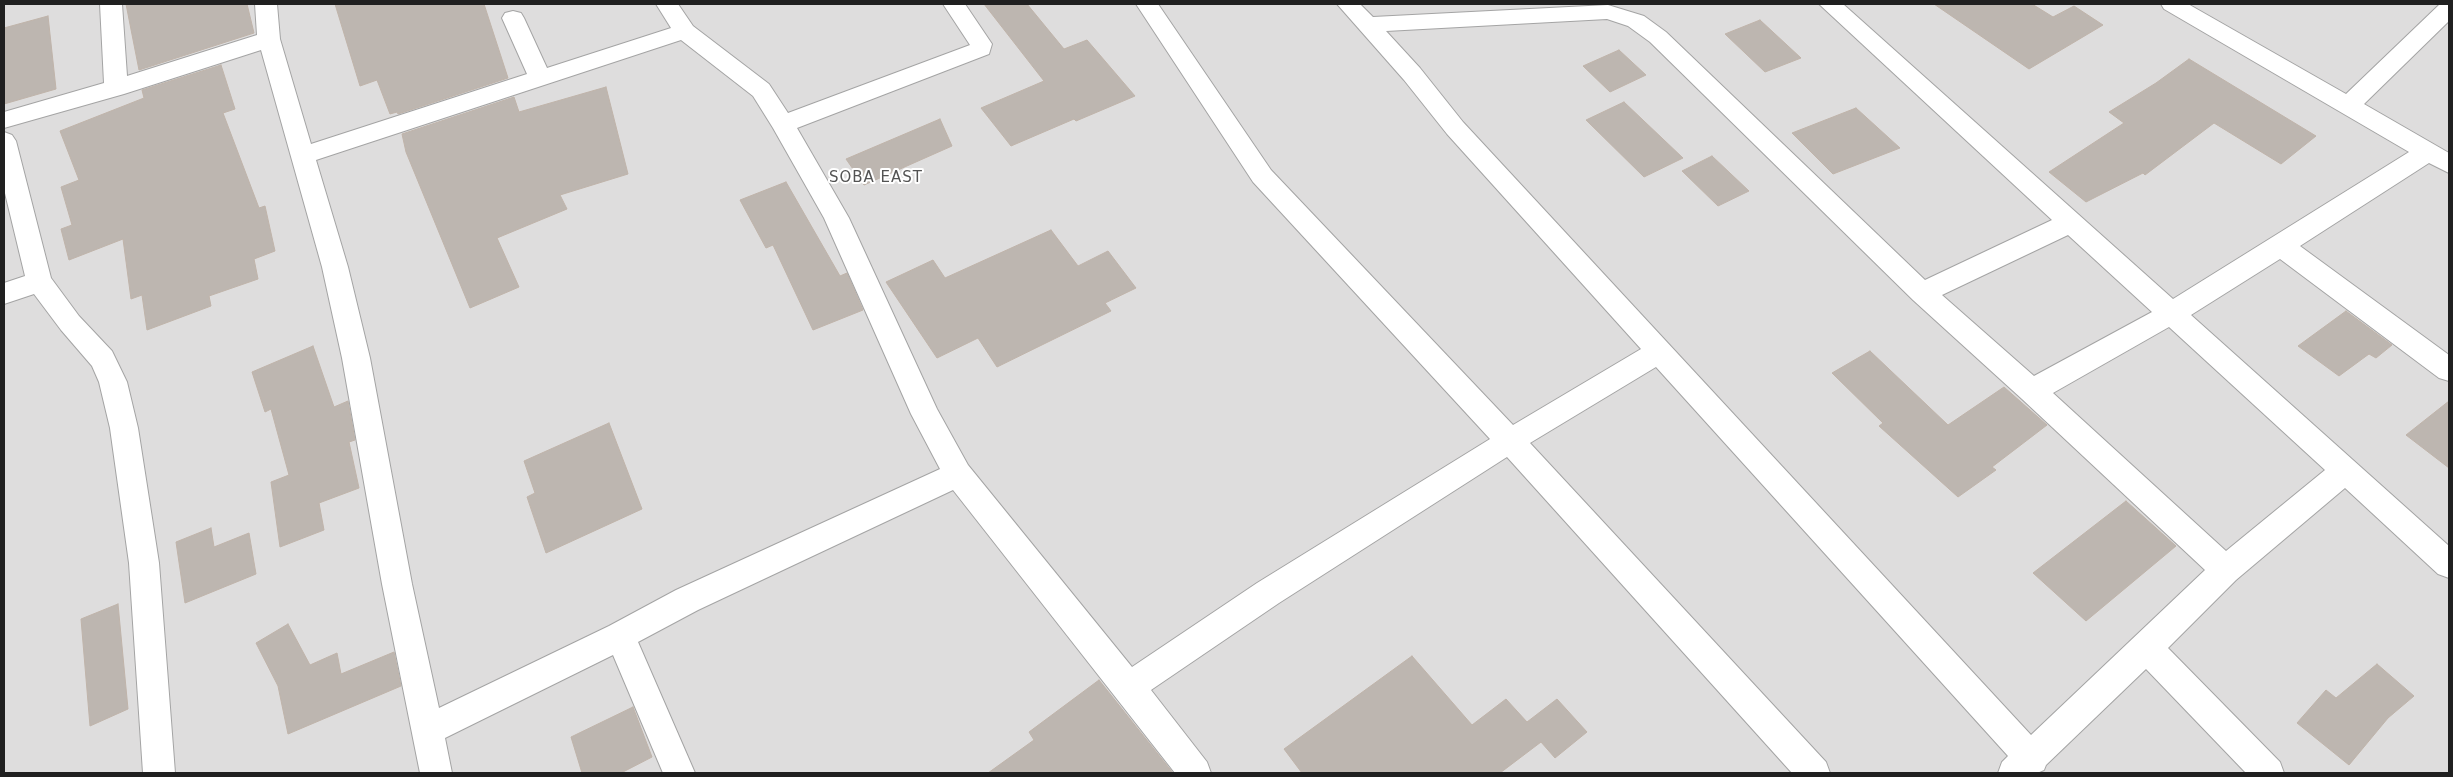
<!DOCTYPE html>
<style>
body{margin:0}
#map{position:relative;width:2453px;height:777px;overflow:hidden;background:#f0ede7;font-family:"DejaVu Sans",sans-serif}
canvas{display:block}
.frame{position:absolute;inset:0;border:5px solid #202020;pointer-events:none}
</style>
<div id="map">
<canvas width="2453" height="777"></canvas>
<div class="frame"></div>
</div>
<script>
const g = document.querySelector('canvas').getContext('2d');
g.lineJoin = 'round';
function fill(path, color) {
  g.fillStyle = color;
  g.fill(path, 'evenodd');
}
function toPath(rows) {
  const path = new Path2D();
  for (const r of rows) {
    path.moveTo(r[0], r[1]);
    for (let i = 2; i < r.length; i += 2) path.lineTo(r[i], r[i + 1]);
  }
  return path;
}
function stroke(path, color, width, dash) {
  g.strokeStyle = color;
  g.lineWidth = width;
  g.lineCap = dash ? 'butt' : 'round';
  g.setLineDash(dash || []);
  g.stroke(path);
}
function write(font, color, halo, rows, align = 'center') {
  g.font = font + ' "DejaVu Sans",sans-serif';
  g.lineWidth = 4;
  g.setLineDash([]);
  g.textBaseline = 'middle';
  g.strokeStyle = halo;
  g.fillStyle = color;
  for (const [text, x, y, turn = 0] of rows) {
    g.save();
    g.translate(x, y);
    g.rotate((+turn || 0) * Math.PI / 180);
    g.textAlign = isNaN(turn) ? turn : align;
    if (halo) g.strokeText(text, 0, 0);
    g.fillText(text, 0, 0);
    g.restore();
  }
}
fill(toPath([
 [4,4,2449,4,2449,773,4,773]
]), '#dedddd');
const building = toPath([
 [126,4,247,4,254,33,139,70,126,4],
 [335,4,484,4,508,78,398,114,397,112,390,114,377,80,360,86,335,4],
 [984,4,1027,4,1064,49,1087,40,1135,96,1076,121,1074,119,1011,146,981,108,1044,81,984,4],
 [1934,4,2032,4,2053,17,2074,6,2103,25,2029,69,1934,4],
 [48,16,56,89,4,104,4,28,48,16],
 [1760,20,1801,58,1765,72,1725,34,1760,20],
 [1619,50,1646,75,1610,92,1583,66,1619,50],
 [2189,59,2316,136,2281,164,2214,123,2145,175,2143,173,2086,202,2049,172,2124,123,2109,112,2156,83,2189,59],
 [221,65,235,109,223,113,259,208,265,206,275,251,254,259,258,279,209,296,211,306,147,330,142,295,131,299,123,239,69,260,61,229,72,225,61,187,79,180,60,131,144,98,142,90,221,65],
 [606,87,628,174,560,195,567,209,497,238,519,287,470,308,406,152,402,134,514,97,519,112,606,87],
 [1624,102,1683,158,1644,177,1586,120,1624,102],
 [1856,108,1900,148,1833,174,1792,133,1856,108],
 [940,119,952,146,864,185,846,159,940,119],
 [1712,156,1749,191,1718,206,1682,171,1712,156],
 [786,182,840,276,847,273,863,310,813,330,773,245,766,248,740,200,786,182],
 [1051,230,1078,266,1108,251,1136,288,1105,303,1111,311,997,367,978,338,937,358,886,282,933,260,945,278,1051,230],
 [2346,311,2392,345,2376,358,2369,354,2339,376,2298,346,2346,311],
 [313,346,334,407,348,401,355,440,349,442,359,488,319,503,324,530,280,547,271,482,289,475,271,409,265,412,252,372,313,346],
 [1870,351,1948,425,2004,387,2047,425,1992,467,1996,470,1958,497,1879,426,1883,423,1832,373,1870,351],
 [2449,401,2449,468,2406,435,2449,401],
 [609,423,642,509,546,553,527,497,535,493,524,461,609,423],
 [2126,501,2176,546,2086,621,2033,573,2126,501],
 [211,528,214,547,249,533,256,574,185,603,176,542,211,528],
 [118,604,128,709,90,726,81,619,118,604],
 [288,624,310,665,337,653,341,674,394,652,401,686,288,734,278,686,256,643,288,624],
 [1412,656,1472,725,1506,699,1527,722,1557,699,1587,732,1555,758,1541,742,1500,773,1302,773,1284,749,1412,656],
 [2377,664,2414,696,2388,718,2349,765,2297,723,2326,690,2336,698,2377,664],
 [1099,680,1173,773,988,773,1034,740,1029,732,1099,680],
 [633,707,652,757,621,773,582,773,571,737,633,707]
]);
fill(building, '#bdb6b0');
stroke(building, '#c0b4aa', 1);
const minor = toPath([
 [100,4,122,4,127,76,257,35,255,4,277,4,280,39,311,144,527,74,502,18,505,13,513,11,521,13,524,18,547,68,671,28,656,4,678,4,693,26,769,84,788,113,970,45,943,4,965,4,992,44,989,54,797,128,849,218,937,409,968,465,1132,667,1257,583,1490,439,1253,182,1136,4,1158,4,1271,170,1513,425,1641,349,1447,134,1404,80,1337,4,1360,4,1373,17,1608,5,1644,16,1666,32,1925,280,2052,220,1819,4,1843,4,2173,299,2409,152,2164,9,2161,4,2188,4,2346,94,2440,4,2449,4,2449,21,2364,104,2449,153,2449,173,2429,163,2300,246,2449,355,2449,381,2439,378,2280,259,2191,315,2449,546,2449,578,2438,574,2345,488,2236,580,2168,648,2280,762,2284,773,2246,773,2146,669,2046,765,2044,770,2037,773,1998,773,2002,762,2008,756,1656,367,1530,443,1826,762,1830,773,1792,773,1507,457,1279,603,1151,690,1207,762,1211,773,1175,773,953,490,698,610,638,642,695,773,663,773,613,655,445,738,452,773,420,773,382,584,342,358,322,267,261,50,124,94,4,128,4,112,104,83,100,4],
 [1607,19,1628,26,1650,42,1913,300,2022,399,2205,570,2031,735,1463,122,1420,68,1386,31,1607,19],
 [681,40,753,96,773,128,824,218,911,414,940,469,676,590,609,626,439,708,412,584,370,358,348,267,316,160,681,40],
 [2068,235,2152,312,2034,376,1942,295,2068,235],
 [2169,327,2325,470,2226,551,2053,393,2169,327],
 [4,132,12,135,16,141,51,278,79,316,112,351,127,382,138,428,159,563,175,773,143,773,129,563,110,428,99,382,92,366,61,330,34,294,4,304,4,283,25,276,4,189,4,132]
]);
stroke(minor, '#a4a4a4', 2);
fill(minor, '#fff');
g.letterSpacing = '1px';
write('15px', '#535353', '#fff', [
 ["SOBA EAST",876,178]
]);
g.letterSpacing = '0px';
</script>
